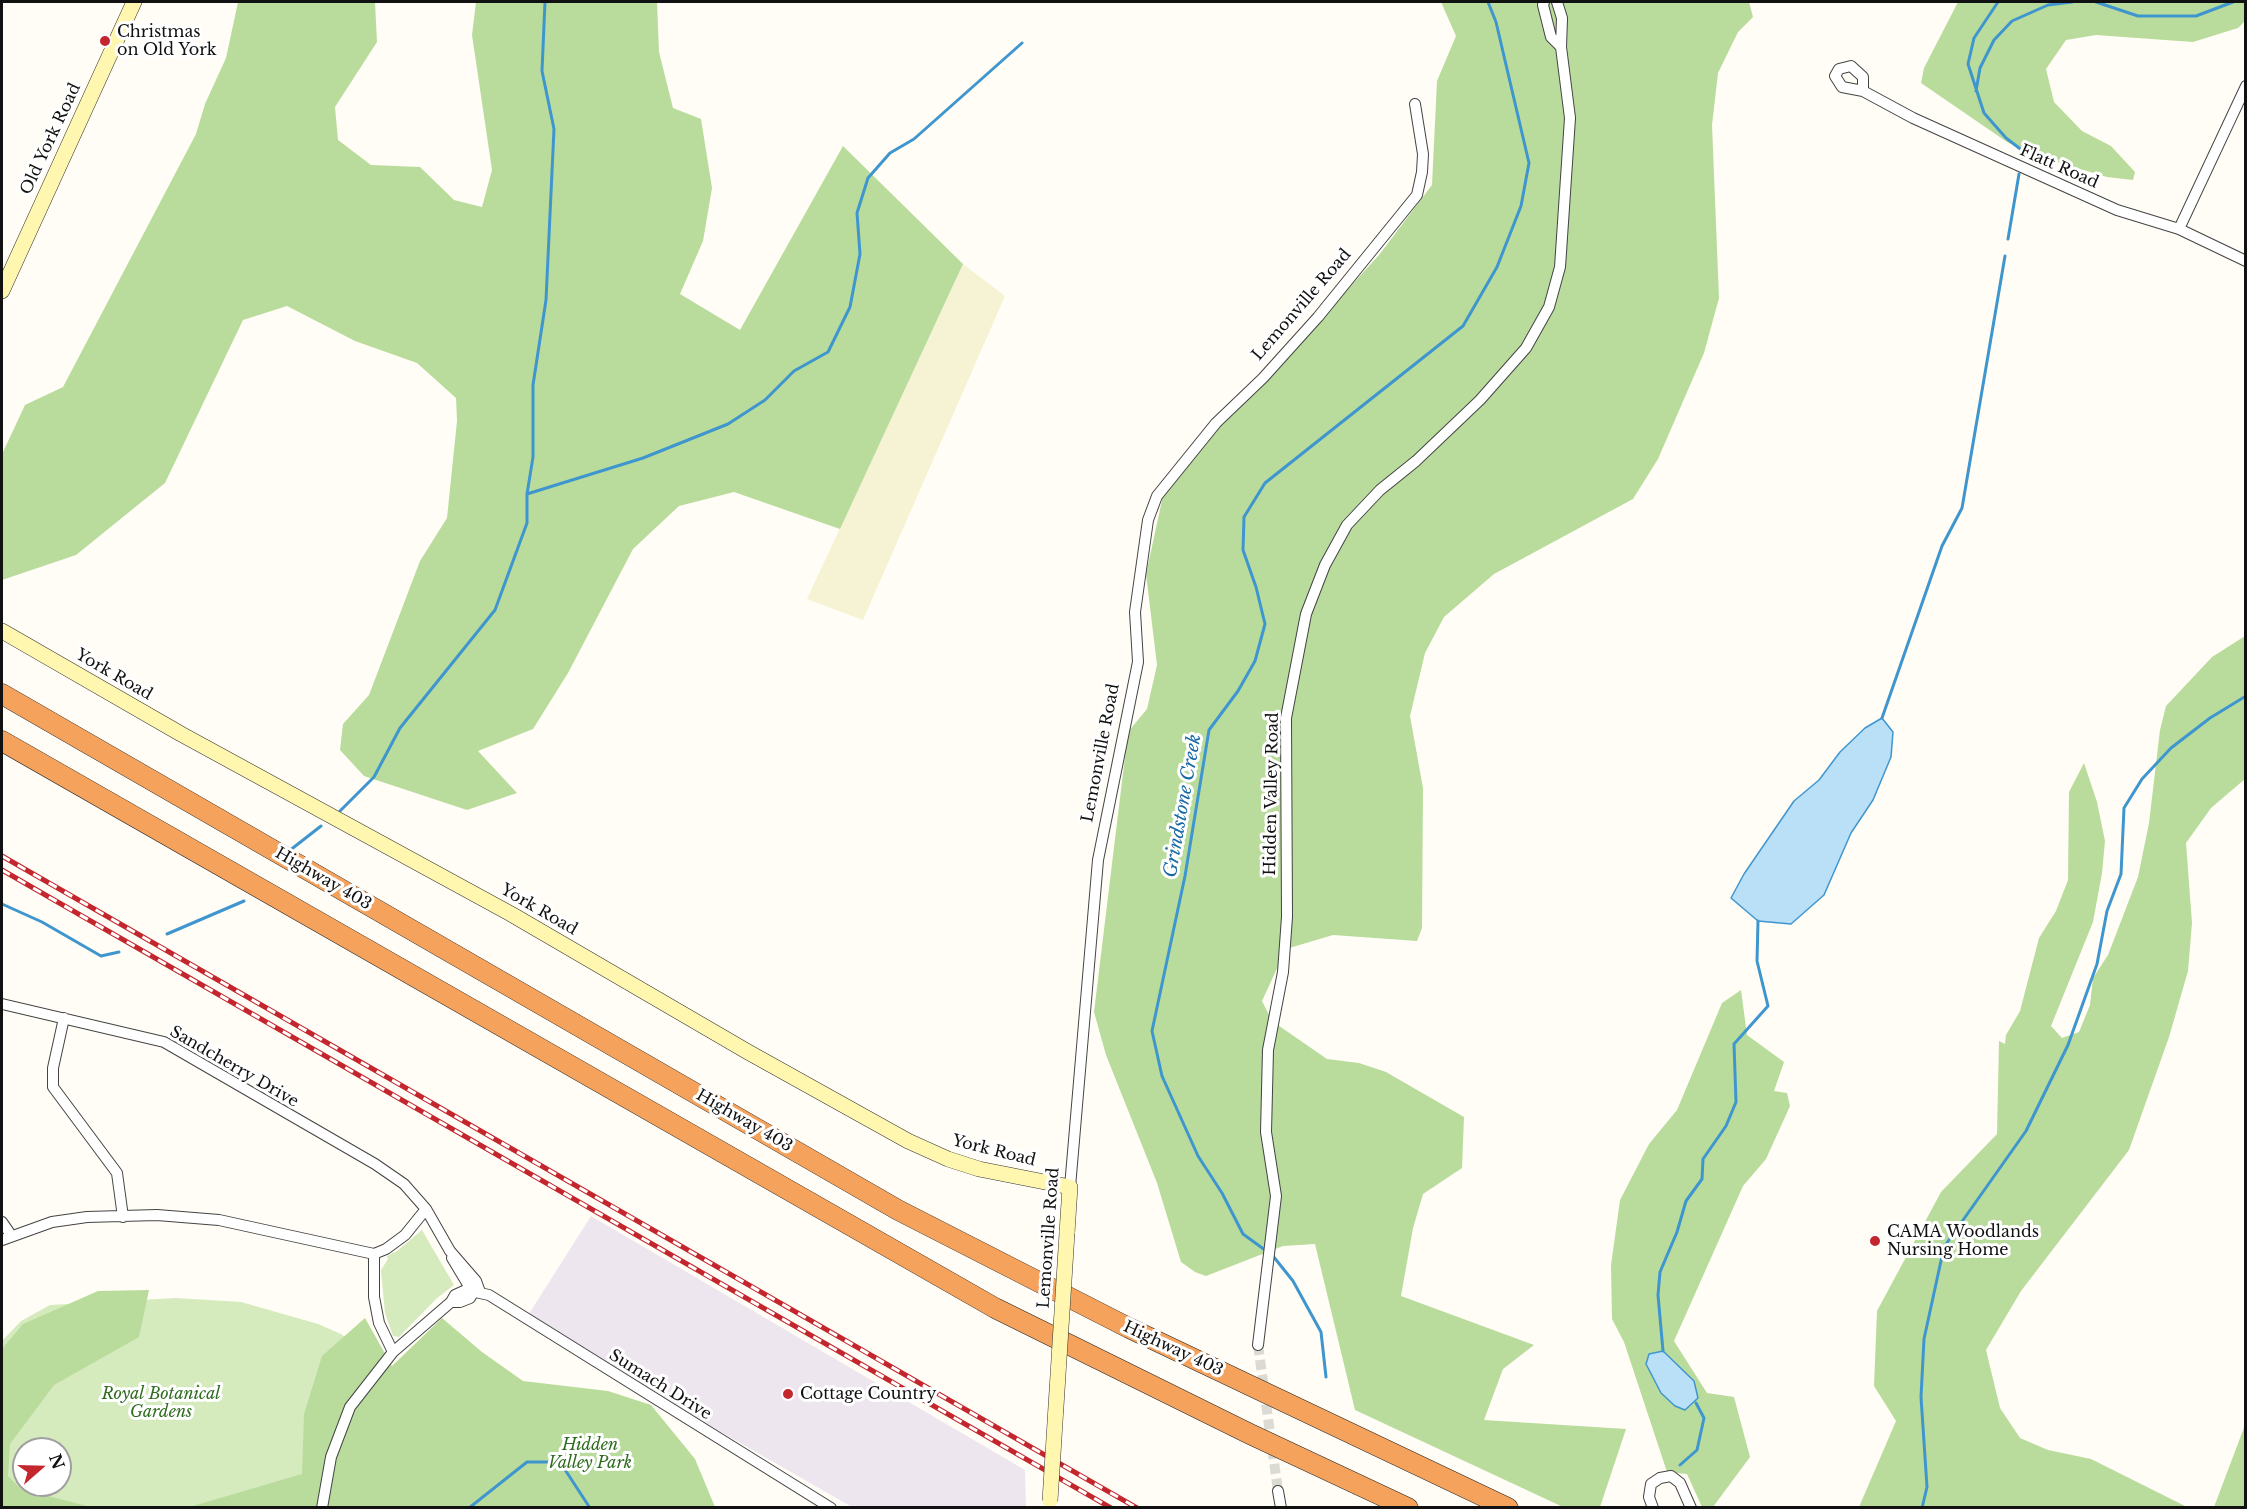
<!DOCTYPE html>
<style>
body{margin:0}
#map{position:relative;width:2247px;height:1509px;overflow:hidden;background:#fffdf5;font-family:"Libre Baskerville",serif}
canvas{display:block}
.frame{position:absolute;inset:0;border:3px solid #111;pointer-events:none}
.north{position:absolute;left:12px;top:1437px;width:60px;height:60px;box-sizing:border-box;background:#fff;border:2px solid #a0a0a0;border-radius:50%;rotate:70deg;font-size:16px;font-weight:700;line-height:24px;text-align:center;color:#111}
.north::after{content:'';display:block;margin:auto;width:21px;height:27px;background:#c4262e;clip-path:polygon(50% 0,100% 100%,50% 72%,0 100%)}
</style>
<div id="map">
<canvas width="2247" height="1509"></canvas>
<div class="frame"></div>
<div class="north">N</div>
</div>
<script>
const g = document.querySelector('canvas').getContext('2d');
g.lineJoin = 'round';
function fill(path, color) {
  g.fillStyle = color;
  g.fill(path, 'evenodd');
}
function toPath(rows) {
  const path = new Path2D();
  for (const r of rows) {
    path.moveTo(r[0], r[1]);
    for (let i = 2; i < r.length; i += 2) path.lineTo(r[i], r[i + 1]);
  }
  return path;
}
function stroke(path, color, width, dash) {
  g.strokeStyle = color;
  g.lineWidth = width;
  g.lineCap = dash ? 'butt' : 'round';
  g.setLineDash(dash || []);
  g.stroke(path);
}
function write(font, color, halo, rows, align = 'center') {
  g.font = font + ' "Libre Baskerville",serif';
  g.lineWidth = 6;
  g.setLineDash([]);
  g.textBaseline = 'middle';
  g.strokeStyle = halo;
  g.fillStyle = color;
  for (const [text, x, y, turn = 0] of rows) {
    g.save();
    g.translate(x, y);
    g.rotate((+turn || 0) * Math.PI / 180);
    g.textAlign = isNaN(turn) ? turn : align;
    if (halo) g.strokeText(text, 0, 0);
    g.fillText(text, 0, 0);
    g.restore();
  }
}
fill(toPath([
 [591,1216,1025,1470,1026,1507,852,1507,525,1320]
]), '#eee6ef');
fill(toPath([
 [963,264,1005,296,863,620,807,599]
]), '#f6f3d4');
fill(toPath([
 [422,1230,454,1285,436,1299,399,1337,393,1336,385,1313,381,1270,388,1259,387,1256,397,1251],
 [176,1298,241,1302,318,1324,341,1334,357,1346,307,1507,2,1507,2,1341,21,1321,50,1305],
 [24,1449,60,1449,60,1485,24,1485]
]), '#d5ebbd');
fill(toPath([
 [238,2,375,2,377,42,335,107,338,140,371,165,420,167,454,200,482,207,492,170,472,35,476,2,657,2,659,52,673,108,701,119,712,188,703,241,680,294,740,330,843,146,963,264,840,529,734,492,679,506,633,549,568,673,533,729,478,751,517,793,467,810,364,776,340,750,343,724,369,695,420,561,447,518,457,421,456,398,417,363,355,341,287,306,243,320,165,483,76,555,2,580,3,452,25,405,63,387,196,134,205,104,226,58],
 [1441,2,1749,2,1753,17,1738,32,1718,73,1712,125,1719,298,1704,353,1658,459,1633,499,1494,574,1444,617,1425,653,1410,716,1423,788,1422,928,1417,941,1333,935,1286,949,1262,1001,1272,1021,1327,1059,1359,1063,1386,1072,1464,1117,1462,1168,1423,1194,1413,1228,1401,1296,1534,1345,1503,1369,1484,1420,1626,1429,1600,1507,1563,1507,1355,1410,1315,1244,1283,1246,1206,1276,1195,1272,1181,1262,1157,1183,1106,1055,1094,1012,1128,732,1147,709,1157,665,1146,574,1164,491,1194,447,1281,362,1379,255,1432,185,1437,81,1456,36],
 [1958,2,2245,2,2245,21,2238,28,2193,42,2096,35,2066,40,2046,69,2054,102,2082,131,2111,146,2135,172,2133,180,2107,177,2033,155,2007,142,1921,83,1924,68],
 [2245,636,2245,779,2211,808,2186,843,2192,923,2188,971,2169,1037,2129,1150,2021,1291,1986,1350,2000,1408,2020,1438,2048,1450,2091,1459,2187,1507,1859,1507,1896,1421,1874,1386,1877,1311,1941,1192,1997,1134,1999,1041,2005,1044,2006,1035,2020,1011,2039,938,2056,911,2068,880,2069,792,2084,763,2097,802,2105,841,2102,873,2093,922,2051,1026,2062,1038,2079,1032,2090,1005,2093,978,2108,955,2138,877,2149,823,2160,730,2166,706,2212,657],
 [1741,990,1747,1035,1784,1062,1774,1091,1787,1093,1790,1106,1766,1159,1743,1186,1674,1341,1707,1393,1734,1397,1750,1457,1713,1507,1702,1507,1687,1474,1667,1472,1624,1342,1612,1319,1611,1265,1620,1200,1649,1144,1677,1110,1722,1003],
 [149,1290,139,1337,54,1385,10,1444,8,1476,21,1489,91,1507,2,1507,2,1349,23,1324,98,1291],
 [365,1318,392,1366,442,1318,482,1352,523,1381,608,1391,651,1405,695,1459,715,1507,186,1508,302,1474,304,1414,322,1356],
 [2245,1425,2245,1507,2214,1507]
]), '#b9dc9c');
const water = toPath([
 [1882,718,1893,732,1891,757,1873,800,1851,833,1824,895,1791,924,1758,921,1731,898,1744,874,1794,801,1819,780,1840,752,1865,728,1882,718],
 [1663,1351,1694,1381,1698,1398,1685,1410,1675,1406,1661,1393,1646,1364,1649,1354,1663,1351]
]);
fill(water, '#b9e0f7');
stroke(water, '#3f96cf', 1.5);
stroke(toPath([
 [1998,2,1974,38,1968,64,1984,113,2006,138,2023,151,2022,157],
 [2096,2,2138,16,2196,16,2233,2],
 [1976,91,1980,68,1994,40,2012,21,2048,5,2072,2],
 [2008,239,2019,174],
 [527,494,643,458,728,424,765,400,794,371,828,352,850,307,860,254,857,213,868,178,890,153,914,139,1022,43],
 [1882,718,1942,546,1962,508,2005,256],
 [340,811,374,777,400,728,495,610,527,523,527,494,533,457,533,385,546,300,554,129,542,71,545,2],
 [289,851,321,826],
 [2,904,42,922,101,956,119,952],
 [167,934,244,901],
 [1265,1250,1243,1234,1222,1193,1198,1156,1162,1076,1152,1031,1185,876,1209,730,1238,691,1255,661,1265,624,1256,587,1243,550,1244,517,1265,483,1463,326,1497,267,1521,206,1529,163,1496,22,1488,2],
 [1273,1256,1293,1281,1321,1332,1326,1377],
 [1663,1351,1658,1295,1660,1272,1677,1232,1686,1201,1702,1179,1703,1159,1726,1126,1736,1102,1734,1044,1768,1006,1757,961,1758,921],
 [1680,1465,1697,1450,1704,1418,1696,1403],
 [469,1508,527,1462,560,1462,590,1508],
 [1922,1508,1927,1487,1921,1397,1924,1339,1944,1247,2026,1131,2068,1045,2097,964,2107,911,2121,874,2124,808,2142,779,2171,748,2210,718,2246,696]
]), '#3f96cf', 3);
stroke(toPath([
 [1258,1345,1278,1491]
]), '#dbdad3', 10, [10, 5]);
const street = toPath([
 [1544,2,1543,5,1551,37,1561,47],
 [1863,91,1863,77,1851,66,1839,69,1835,76,1842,87,1863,91,1913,118,2117,210,2179,229,2246,261],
 [2179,229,2246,86],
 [2,1004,164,1042,375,1164,404,1184,426,1209,450,1251,476,1281,480,1292],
 [64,1018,53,1068,53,1087,117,1173,123,1217],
 [1070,1187,1098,860,1138,662,1135,612,1148,520,1157,496,1216,423,1263,378,1318,317,1417,195,1422,172,1423,154,1415,104],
 [2,1222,11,1235],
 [2,1240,52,1222,87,1217,157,1215,219,1220,374,1254,386,1249,405,1235,426,1209],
 [374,1254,374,1297,379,1323,393,1352],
 [452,1258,473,1293],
 [451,1302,460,1302,470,1298,473,1293],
 [1258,1345,1276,1196,1266,1132,1268,1050,1283,972,1287,917,1286,718,1306,614,1325,565,1347,525,1380,490,1416,461,1480,400,1526,348,1549,307,1560,267,1570,118,1561,47,1562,18,1557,2],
 [1278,1491,1281,1508],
 [322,1508,331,1457,350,1407,393,1352,451,1302,455,1295,466,1290,489,1295,831,1508],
 [1653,1508,1649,1497,1651,1484,1660,1478,1671,1476,1680,1483,1691,1508]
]);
const secondary = toPath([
 [2,291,134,2],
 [2,631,181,734,511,914,748,1052,908,1141,948,1159,979,1169,1070,1187,1067,1233]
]);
const highway = toPath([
 [2,694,898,1210,1129,1328,1508,1508],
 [2,741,995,1308,1250,1434,1408,1508]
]);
stroke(street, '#444', 12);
stroke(secondary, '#333', 16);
stroke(highway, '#222', 21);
stroke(street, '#fff', 10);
stroke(secondary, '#fff6b0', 15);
stroke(highway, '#f5a25d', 20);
const rail = toPath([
 [2,856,1137,1508],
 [2,870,1111,1508]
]);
stroke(rail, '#c4262e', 5);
stroke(rail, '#fff', 3, [9]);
const secondaryBridge = toPath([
 [1050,1501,1067,1233]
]);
stroke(secondaryBridge, '#333', 16, []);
stroke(secondaryBridge, '#fff6b0', 15);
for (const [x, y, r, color] of [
 [105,41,6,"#c4262e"],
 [1875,1241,6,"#c4262e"],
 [788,1394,6,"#c4262e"]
]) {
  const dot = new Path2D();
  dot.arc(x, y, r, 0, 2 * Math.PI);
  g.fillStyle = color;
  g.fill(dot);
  stroke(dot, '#fff', 2);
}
write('16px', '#111', '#fff', [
 ["Christmas",117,32],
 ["on Old York",117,50],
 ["CAMA Woodlands",1887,1232],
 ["Nursing Home",1887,1250],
 ["Cottage Country",800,1394]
], 'left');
write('16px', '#111', '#fff', [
 ["Old York Road",51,139,-65],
 ["Flatt Road",2059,167,24],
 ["Lemonville Road",1302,305,-49],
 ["York Road",114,675,30],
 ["Lemonville Road",1101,753,-79],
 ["Hidden Valley Road",1272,794,-89],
 ["Highway 403",323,879,30],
 ["York Road",539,910,30],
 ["Sandcherry Drive",234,1067,30],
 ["Highway 403",744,1121,30],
 ["York Road",994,1151,14],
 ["Lemonville Road",1049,1238,-86],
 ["Highway 403",1173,1349,25],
 ["Sumach Drive",660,1385,32]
]);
write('italic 16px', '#2f6b1f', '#fff', [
 ["Royal Botanical",161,1394],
 ["Gardens",161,1412],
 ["Hidden",590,1445],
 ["Valley Park",590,1463]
]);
write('italic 18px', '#1768a6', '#fff', [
 ["Grindstone Creek",1183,806,-80]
]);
</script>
